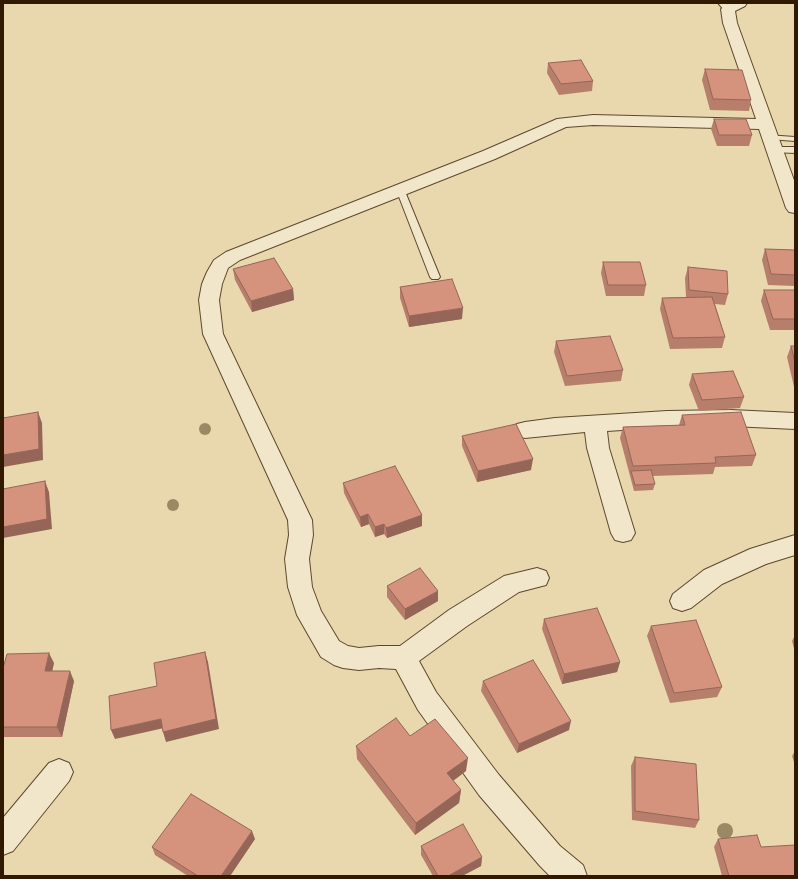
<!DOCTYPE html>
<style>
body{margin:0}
#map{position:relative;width:798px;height:879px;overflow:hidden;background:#e9d7ad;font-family:"Sorts Mill Goudy",serif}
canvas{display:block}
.frame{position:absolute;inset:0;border:4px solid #301801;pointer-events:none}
</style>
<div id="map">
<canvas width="798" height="879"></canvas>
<div class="frame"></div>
</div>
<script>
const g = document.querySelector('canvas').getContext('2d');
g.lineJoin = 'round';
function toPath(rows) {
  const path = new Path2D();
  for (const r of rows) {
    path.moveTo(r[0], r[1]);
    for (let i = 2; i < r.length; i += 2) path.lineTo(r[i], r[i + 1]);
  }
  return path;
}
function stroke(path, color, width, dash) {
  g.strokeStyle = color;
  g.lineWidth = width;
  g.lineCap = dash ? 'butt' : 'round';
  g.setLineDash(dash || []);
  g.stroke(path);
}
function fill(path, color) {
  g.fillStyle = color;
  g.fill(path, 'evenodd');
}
const service = toPath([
 [718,3,726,3,732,9,731,11,725,11,718,3],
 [766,135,795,137,795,141,769,139,765,137,766,135],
 [774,147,795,147,795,153,771,152,770,150,771,148,774,147],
 [400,186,404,189,440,277,438,279,432,279,430,277,396,189,400,186]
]);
const minor = toPath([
 [729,3,747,3,745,6,735,11,737,23,795,183,795,213,789,212,786,208,759,129,593,125,566,127,495,159,240,260,228,268,222,284,219,300,223,334,312,520,313,535,309,559,312,587,321,611,339,641,348,646,359,648,379,646,400,646,449,610,504,576,537,568,546,571,549,578,546,585,519,592,467,626,419,661,436,692,499,775,560,846,583,865,587,876,550,876,540,866,479,795,418,710,396,669,379,668,359,670,343,668,334,665,321,657,297,615,288,587,285,559,289,535,288,520,203,334,199,300,202,284,207,272,214,260,226,252,483,151,557,119,593,115,756,119,723,23,721,9,729,3],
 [731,410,795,413,795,429,731,426,667,427,607,431,609,448,635,533,631,540,623,542,615,540,611,533,587,448,585,432,525,438,517,436,514,430,517,424,525,422,555,418,667,411,731,410],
 [795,535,795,555,766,564,722,584,691,608,682,611,673,608,670,601,673,594,704,570,750,549,795,535],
 [59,759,69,763,73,772,69,781,13,851,3,855,3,818,49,763,59,759]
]);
stroke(service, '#5e482c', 2);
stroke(minor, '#5e482c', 2);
fill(service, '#f1e5ca');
fill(minor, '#f1e5ca');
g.fillStyle = '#9a8964';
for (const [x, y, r] of [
 [205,429,6],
 [173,505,6],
 [725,831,8]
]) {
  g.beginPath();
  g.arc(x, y, r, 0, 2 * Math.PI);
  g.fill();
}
fill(toPath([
 [548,63,593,81,592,91,559,95,547,73],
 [705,69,751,100,749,111,710,110,702,80],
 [714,119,752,135,749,146,717,146,711,129],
 [765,249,795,250,795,286,768,285,762,260],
 [603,262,646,285,644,296,606,296,601,273],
 [688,267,728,294,725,305,715,304,725,337,722,348,670,349,660,309,662,298,686,297,685,278],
 [233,269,293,289,294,300,252,312,235,280],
 [400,287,462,319,409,327,400,298],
 [764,290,795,290,795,330,770,330,761,301],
 [556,341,623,370,621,381,565,386,554,352],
 [791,346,795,346,795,391,787,357],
 [692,374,744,397,740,408,699,411,689,385],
 [682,415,756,455,752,466,715,467,713,474,652,476,655,484,653,490,634,491,620,438,623,427,679,425],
 [462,436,531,470,477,482,462,446],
 [343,483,422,526,387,538,384,534,375,537,369,524,361,527,344,493],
 [387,586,438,601,405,620,387,597],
 [544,619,620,662,617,672,562,684,542,629],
 [651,626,722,687,717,697,670,703,647,636],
 [795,635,795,652,792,641],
 [54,663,52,671,74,681,62,737,3,737,3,668],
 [483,681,569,730,517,753,481,691],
 [410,736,466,771,453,781,461,790,459,803,415,835,357,759,356,746],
 [795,751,795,765,792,756],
 [635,757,699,820,695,828,632,820,631,766],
 [255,839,230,876,188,876,155,855,152,847],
 [718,839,761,847,795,876,722,876,714,847],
 [421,846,482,857,481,866,462,876,433,876,421,855]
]), '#b77e6c');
fill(toPath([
 [293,289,294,300,252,312,251,301],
 [463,308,462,319,409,327,409,316],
 [38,412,42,423,43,460,3,467,3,455],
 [533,459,531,470,477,482,478,471],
 [45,481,49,492,52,529,3,538,3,527],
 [368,514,369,524,361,527,360,517],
 [422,515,422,526,387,538,386,528],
 [384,524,384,534,375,537,375,527],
 [438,591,438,601,405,620,405,609],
 [205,652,208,662,219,729,166,742,163,732],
 [49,653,54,663,50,681,45,671],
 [620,662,617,672,562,684,564,674],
 [70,671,74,681,62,737,57,727],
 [161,719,164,728,115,739,111,730],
 [571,721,569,730,517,753,519,744],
 [468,758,466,771,446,786,447,773],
 [461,790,459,803,415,835,416,823],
 [252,831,255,839,230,876,221,876],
 [482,857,481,866,462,876,448,876]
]), '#956658');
const building = toPath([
 [581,60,593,81,561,84,548,63,581,60],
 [705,69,742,70,751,100,713,99,705,69],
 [714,119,746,119,752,135,719,135,714,119],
 [765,249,795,250,795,275,771,274,765,249],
 [274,258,293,289,251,301,233,269,274,258],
 [603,262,640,262,646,285,608,285,603,262],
 [688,267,727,271,728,294,689,290,688,267],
 [452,279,463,308,409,316,400,287,452,279],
 [764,290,795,290,795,319,773,319,764,290],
 [712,297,725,337,673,338,662,298,712,297],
 [610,336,623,370,567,376,556,341,610,336],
 [791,346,795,346,795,362,791,346],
 [733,371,744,397,702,400,692,374,733,371],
 [38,412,39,449,3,455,3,418,38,412],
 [741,412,756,455,715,457,716,463,633,466,623,427,685,425,682,415,741,412],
 [516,424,533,459,478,471,462,436,516,424],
 [395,466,422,515,386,528,384,524,375,527,368,514,360,517,343,483,395,466],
 [651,470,655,484,635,485,631,471,651,470],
 [45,481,47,519,3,527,3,489,45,481],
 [420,568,438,591,405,609,387,586,420,568],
 [597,608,620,662,564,674,544,619,597,608],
 [696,620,722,687,674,693,651,626,696,620],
 [205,652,216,719,163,732,161,719,111,730,109,696,157,686,154,663,205,652],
 [49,653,45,671,70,671,57,727,3,727,3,668,7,654,49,653],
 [533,660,571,721,519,744,483,681,533,660],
 [396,718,410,736,435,719,468,758,447,773,461,790,416,823,356,746,396,718],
 [635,757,696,764,699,820,635,811,635,757],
 [191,794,252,831,221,876,198,876,152,847,191,794],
 [463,824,482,857,448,876,438,876,421,846,463,824],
 [757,835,761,847,795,845,795,876,729,876,718,839,757,835]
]);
fill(building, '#d5927d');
stroke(building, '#956658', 1);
</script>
